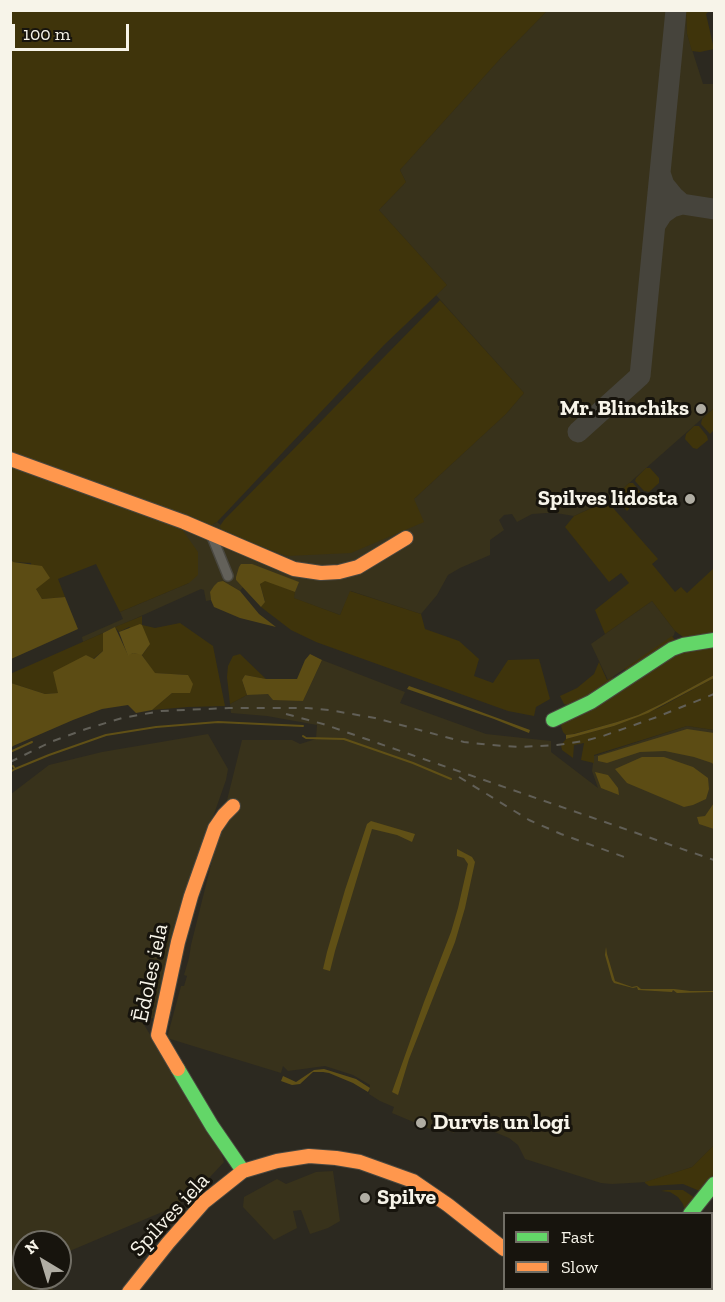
<!DOCTYPE html>
<meta charset="utf-8">
<style>
body{margin:0}
#map{position:relative;width:725px;height:1302px;overflow:hidden;background:#2c2920;font-family:"Zilla Slab",serif}
canvas{display:block}
.frame{position:absolute;inset:0;border:12px solid #f7f4e9;pointer-events:none}
.legend{position:absolute;left:503px;top:1212px;width:210px;height:78px;box-sizing:border-box;background:#17140d;border:2px solid #716e65;margin:0;padding:8px 10px;list-style:none;font-size:18px;color:#f7f4e9}
.legend li{display:flex;align-items:center;gap:12px;height:30px}
.legend b{width:30px;border:2px solid #716e65}
.north{position:absolute;left:12px;top:1230px;width:60px;height:60px;box-sizing:border-box;background:#17140d;border:2px solid #716e65;border-radius:50%;rotate:322deg;font-size:16px;font-weight:700;line-height:24px;text-align:center;color:#f7f4e9}
.north::after{content:'';display:block;margin:auto;width:21px;height:27px;background:#b0ada3;clip-path:polygon(50% 0,100% 100%,50% 72%,0 100%)}
.scale{position:absolute;left:12px;top:24px;width:117px;height:27px;box-sizing:border-box;border:3px solid #f7f4e9;border-top:0;padding-left:8px;font-size:18px;line-height:21px;white-space:nowrap;color:#f7f4e9;-webkit-text-stroke:4px #17140d;paint-order:stroke}
</style>
<div id="map">
<canvas width="725" height="1302"></canvas>
<div class="frame"></div>
<ul class="legend">
<li><b style="height:8px;background:#63d668"></b>Fast</li>
<li><b style="height:8px;background:#ff974d"></b>Slow</li>
</ul>
<div class="north">N</div>
<div class="scale">100 m</div>
</div>
<script>
const g = document.querySelector('canvas').getContext('2d');
g.lineJoin = 'round';
function fill(path, color) {
  g.fillStyle = color;
  g.fill(path, 'evenodd');
}
function toPath(rows) {
  const path = new Path2D();
  for (const r of rows) {
    path.moveTo(r[0], r[1]);
    for (let i = 2; i < r.length; i += 2) path.lineTo(r[i], r[i + 1]);
  }
  return path;
}
function stroke(path, color, width, dash) {
  g.strokeStyle = color;
  g.lineWidth = width;
  g.lineCap = dash ? 'butt' : 'round';
  g.setLineDash(dash || []);
  g.stroke(path);
}
function write(font, color, halo, rows, align = 'center') {
  g.font = font + ' "Zilla Slab",serif';
  g.lineWidth = 6;
  g.setLineDash([]);
  g.textBaseline = 'middle';
  g.strokeStyle = halo;
  g.fillStyle = color;
  for (const [text, x, y, turn = 0] of rows) {
    g.save();
    g.translate(x, y);
    g.rotate((+turn || 0) * Math.PI / 180);
    g.textAlign = isNaN(turn) ? turn : align;
    if (halo) g.strokeText(text, 0, 0);
    g.fillText(text, 0, 0);
    g.restore();
  }
}
fill(toPath([
 [547,11,686,11,687,34,703,84,714,84,714,408,611,499,574,516,556,513,546,513,532,514,517,522,512,514,504,515,499,520,504,530,490,540,490,555,460,568,448,575,437,595,421,614,351,591,340,615,293,598,298,582,236,580,243,587,240,591,223,581,210,592,211,600,206,601,204,590,201,589,83,642,82,637,123,619,120,612,189,583,161,521,214,524,217,522,221,525,220,526,414,499,506,414,524,393,436,295,447,285,379,210,406,182,400,170,500,59],
 [652,601,675,631,674,635,670,639,608,680,591,644],
 [322,660,405,692,400,703,486,734,551,741,551,752,598,788,592,771,594,756,687,726,714,730,714,1145,692,1167,647,1182,612,1184,601,1183,525,1159,518,1145,509,1138,461,1118,454,1133,432,1124,430,1129,392,1113,394,1107,380,1101,369,1094,370,1085,353,1075,325,1066,288,1071,283,1066,281,1073,167,1038,181,986,184,986,187,976,184,975,189,958,191,945,242,740,292,740,300,744,316,739,317,725,267,716,231,713,230,704,247,695,255,694,268,694,303,701],
 [208,734,228,769,226,780,205,840,168,960,157,1006,157,1018,140,1018,221,1152,224,1162,210,1177,174,1207,65,1253,60,1269,60,1242,24,1242,24,1278,57,1278,52,1291,11,1292,11,794,49,765,102,752],
 [333,1171,340,1221,328,1228,310,1234,301,1210,293,1211,297,1228,274,1240,243,1207,244,1197,277,1179,286,1184,316,1172]
]), '#38321b');
fill(toPath([
 [10,11,547,11,500,59,400,170,406,182,379,210,447,285,384,345,217,522,210,526,11,454],
 [686,11,709,11,706,14,714,49,700,52,692,51,687,34],
 [440,300,524,393,506,414,414,499,424,522,351,553,287,556,222,532,220,526,224,520],
 [714,408,714,430,710,434,701,424,702,419],
 [694,426,699,426,707,436,708,440,697,449,693,448,685,439,686,434],
 [11,465,48,477,181,528,198,552,198,575,189,583,120,612,96,564,58,579,65,597,42,599,36,589,31,563,13,562,11,557],
 [646,468,650,468,659,478,659,483,649,492,644,491,635,481,636,478],
 [629,483,633,483,642,494,629,504,629,509,627,511,614,497],
 [607,501,658,559,652,564,675,592,681,587,687,593,714,568,714,636,687,640,675,631,652,601,605,634,595,610,629,583,621,573,609,582,565,527,574,516],
 [265,580,295,592,294,598,340,615,350,591,421,614,425,629,459,641,479,659,474,676,493,683,508,660,539,659,550,699,536,707,534,716,508,711,316,642,291,630,261,607,265,601,260,584],
 [142,616,142,625,155,628,180,623,213,646,225,706,188,707,152,710,172,693,188,675,154,673,142,655,148,647,129,627,119,632,115,627],
 [103,633,103,651,93,659,86,655,58,693,45,694,11,683,10,674],
 [672,636,675,640,676,643,628,671,624,669],
 [714,646,714,675,661,704,638,715,617,722,573,734,566,735,563,732,561,726,563,722,672,653],
 [240,654,266,679,245,675,242,680,247,695,230,704,227,677,228,666,233,656],
 [599,662,607,680,613,677,614,679,613,681,571,706,564,704,560,696,577,688,594,674],
 [714,678,714,730,687,726,594,755,594,763,581,760,584,743,574,745,573,758,562,750,561,745,566,739,614,726,659,708],
 [714,1145,714,1178,702,1192,683,1184,649,1186,645,1183,645,1182,692,1167],
 [667,1190,683,1190,695,1198,685,1211,683,1204,678,1197,670,1192,661,1191]
]), '#3f340b');
fill(toPath([
 [10,557,13,562,42,566,50,578,36,589,42,599,65,597,78,629,11,659],
 [241,564,252,564,299,582,295,592,265,581,260,584,265,602,261,607,236,580,236,577,239,567],
 [223,581,240,591,259,614,276,627,240,618,214,607,211,600,210,592,214,586,218,582],
 [115,627,128,655,133,653,141,654,155,673,188,675,193,684,190,693,172,693,152,710,136,713,128,705,102,709,73,720,13,746,11,748,11,683,45,694,58,693,53,672,86,655,94,659,103,651,103,633],
 [310,654,322,660,303,701,273,700,268,694,247,695,242,680,245,675,266,679,297,679,305,660],
 [687,729,714,733,714,765,712,763,694,757,665,751,640,752,607,763,598,761,598,756],
 [642,757,664,757,693,767,708,778,709,789,706,799,693,805,684,807,627,783,615,769],
 [595,772,608,775,618,788,619,795,601,788],
 [714,803,714,829,699,824,697,817,705,816]
]), '#5c4c14');
fill(toPath([
 [140,624,142,625,150,644,142,655,133,653,128,656,119,632],
 [714,675,714,678,648,713,614,726,566,739,566,735,574,734,617,722,638,715,661,704],
 [409,686,443,698,530,730,529,733,494,719,407,689],
 [371,821,415,834,412,842,397,835,372,829,335,951,330,971,323,969,327,952,345,890,367,824],
 [457,849,472,857,475,862,465,908,455,942,409,1059,398,1095,392,1092,424,1002,451,932,458,908,468,864,464,858,457,856],
 [606,947,607,954,615,981,632,987,637,986,641,989,674,989,690,991,714,991,714,992,677,993,673,990,672,992,638,990,637,987,633,988,614,983,612,980,605,955],
 [324,1069,356,1079,370,1088,368,1092,353,1083,329,1073,323,1072,313,1072,300,1084,292,1085,281,1081,283,1076,296,1082,314,1070]
]), '#605016');
stroke(toPath([
 [303,736,306,738,344,739,413,763,451,779],
 [10,752,32,742],
 [15,769,49,755,106,735,156,727,218,722,303,726],
 [10,772,15,769,13,766]
]), '#605016', 2);
stroke(toPath([
 [682,204,714,209],
 [655,225,662,214,672,207,682,204,673,196,664,185,660,173],
 [578,432,640,376,676,10]
]), '#46443c', 21);
const street = toPath([
 [211,534,228,576],
 [554,1288,558,1292]
]);
const fast = toPath([
 [553,720,591,702,672,649,683,645,714,640],
 [178,1069,212,1126,243,1171],
 [690,1214,714,1184]
]);
const slow = toPath([
 [10,459,184,522,294,569,321,573,339,572,358,567,406,538],
 [178,1069,158,1035,178,942,191,896,215,828,224,815,233,806],
 [129,1292,168,1243,204,1202,243,1171,277,1161,309,1156,336,1158,360,1162,413,1181,448,1205,504,1249],
 [624,1292,627,1288]
]);
stroke(street, '#49473f', 12);
stroke(fast, '#49473f', 16);
stroke(slow, '#49473f', 16);
stroke(street, '#63615a', 9);
stroke(fast, '#63d668', 14);
stroke(slow, '#ff974d', 14);
stroke(toPath([
 [286,714,323,724,714,860],
 [10,762,53,741,86,729,122,718,161,711,229,708,307,708,329,710,375,718,464,742,491,745,521,747,557,745,584,741,603,736,657,717,714,694],
 [459,777,529,820,561,834,627,858]
]), '#615f57', 2, [8, 8]);
for (const [x, y, r, color] of [
 [701,409,6,"#b0ada3"],
 [690,499,6,"#b0ada3"],
 [421,1123,6,"#b0ada3"],
 [365,1198,6,"#b0ada3"]
]) {
  const dot = new Path2D();
  dot.arc(x, y, r, 0, 2 * Math.PI);
  g.fillStyle = color;
  g.fill(dot);
  stroke(dot, '#17140d', 2);
}
write('bold 22px', '#f7f4e9', '#17140d', [
 ["Mr. Blinchiks",689,409],
 ["Spilves lidosta",678,499],
 ["Durvis un logi",433,1123,"left"],
 ["Spilve",377,1198,"left"]
], 'right');
write('22px', '#f7f4e9', '#17140d', [
 ["Ēdoles iela",151,973,-78],
 ["Spilves iela",170,1215,-47]
]);
</script>
